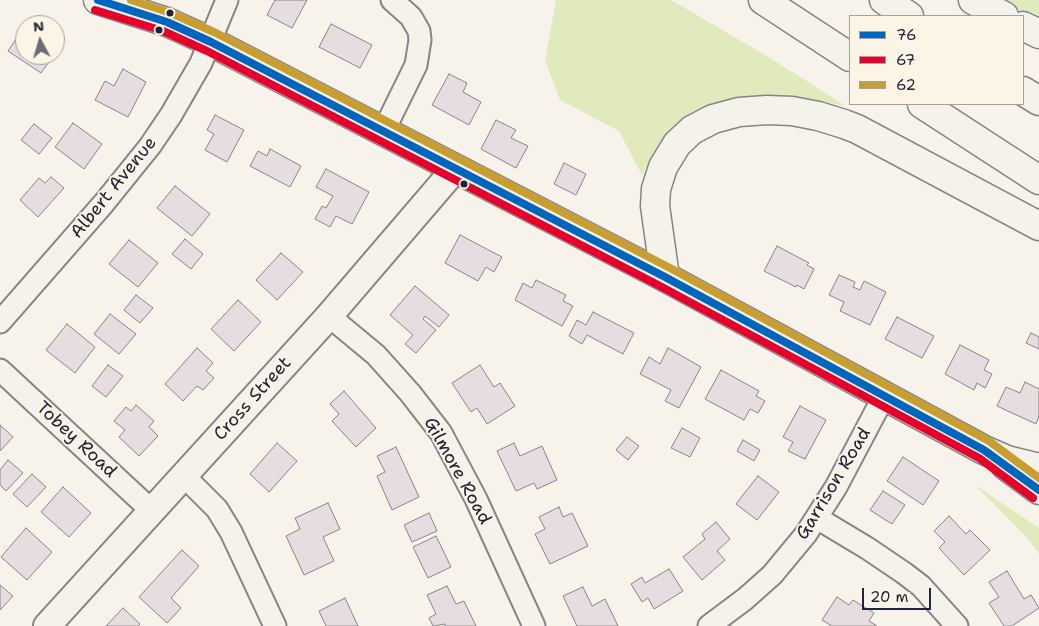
<!DOCTYPE html>
<style>
body{margin:0}
#map{position:relative;width:1039px;height:626px;overflow:hidden;background:#f7f3ea;font-family:"Shantell Sans",sans-serif}
canvas{display:block}
.legend{position:absolute;left:849px;top:15px;width:175px;height:90px;box-sizing:border-box;background:#fcf5e5;border:1px solid #a5a1a1;margin:0;padding:6px 9px;list-style:none;font-size:15px;color:#22223b}
.legend li{display:flex;align-items:center;gap:10px;height:25px}
.legend b{width:25px;border:1px solid #a5a1a1}
.north{position:absolute;left:15px;top:15px;width:50px;height:50px;box-sizing:border-box;background:#fcf5e5;border:1px solid #a5a1a1;border-radius:50%;rotate:354deg;font-size:14px;font-weight:700;line-height:20px;text-align:center;color:#22223b}
.north::after{content:'';display:block;margin:auto;width:18px;height:22px;background:#6d6b78;clip-path:polygon(50% 0,100% 100%,50% 72%,0 100%)}
.scale{position:absolute;left:862px;top:588px;width:69px;height:22px;box-sizing:border-box;border:2px solid #22223b;border-top:0;padding-left:6px;font-size:15px;line-height:18px;white-space:nowrap;color:#22223b;-webkit-text-stroke:4px #fcf5e5;paint-order:stroke}
</style>
<div id="map">
<canvas width="1039" height="626"></canvas>
<ul class="legend">
<li><b style="height:6px;background:#0065bd"></b>76</li>
<li><b style="height:6px;background:#e4002b"></b>67</li>
<li><b style="height:6px;background:#c89e30"></b>62</li>
</ul>
<div class="north">N</div>
<div class="scale">20 m</div>
</div>
<script>
const g = document.querySelector('canvas').getContext('2d');
g.lineJoin = 'round';
function fill(path, color) {
  g.fillStyle = color;
  g.fill(path, 'evenodd');
}
function toPath(rows) {
  const path = new Path2D();
  for (const r of rows) {
    path.moveTo(r[0], r[1]);
    for (let i = 2; i < r.length; i += 2) path.lineTo(r[i], r[i + 1]);
  }
  return path;
}
function stroke(path, color, width, dash) {
  g.strokeStyle = color;
  g.lineWidth = width;
  g.lineCap = dash ? 'butt' : 'round';
  g.setLineDash(dash || []);
  g.stroke(path);
}
function write(font, color, halo, rows, align = 'center') {
  g.font = font + ' "Shantell Sans",sans-serif';
  g.lineWidth = 4;
  g.setLineDash([]);
  g.textBaseline = 'middle';
  g.strokeStyle = halo;
  g.fillStyle = color;
  for (const [text, x, y, turn = 0] of rows) {
    g.save();
    g.translate(x, y);
    g.rotate((+turn || 0) * Math.PI / 180);
    g.textAlign = isNaN(turn) ? turn : align;
    if (halo) g.strokeText(text, 0, 0);
    g.fillText(text, 0, 0);
    g.restore();
  }
}
fill(toPath([
 [556,0,671,0,767,56,846,106,782,95,732,100,694,111,670,130,650,160,642,175,619,131,560,100,545,60],
 [1000,0,1039,0,1039,20],
 [975,485,1039,528,1039,554,1029,540]
]), '#e0eabc');
const building = toPath([
 [275,0,307,0,292,28,267,15,275,0],
 [331,24,372,45,360,68,319,47,331,24],
 [22,30,25,32,25,55,54,55,41,73,8,51,22,30],
 [55,41,60,45,55,53,55,41],
 [123,69,146,82,128,117,95,100,105,81,114,86,123,69],
 [449,74,467,83,463,92,481,102,469,125,432,105,449,74],
 [215,115,244,130,227,162,205,150,214,134,207,130,215,115],
 [496,120,516,130,511,138,528,146,516,168,481,149,496,120],
 [73,123,102,144,84,169,55,147,73,123],
 [34,124,52,138,39,154,21,140,34,124],
 [270,149,301,166,290,187,250,166,258,151,267,156,270,149],
 [564,163,586,174,576,195,554,184,564,163],
 [326,169,369,192,352,224,336,216,330,227,315,219,322,206,326,208,333,196,316,187,326,169],
 [51,177,64,188,38,217,20,200,39,178,45,183,51,177],
 [175,186,210,214,192,236,157,208,175,186],
 [460,235,502,257,494,272,486,267,478,281,445,263,460,235],
 [185,239,203,254,191,269,172,254,185,239],
 [129,240,158,263,138,287,109,264,129,240],
 [777,246,809,263,807,265,814,269,804,289,797,285,796,287,764,271,777,246],
 [281,253,303,272,277,300,256,280,281,253],
 [839,275,855,282,853,287,860,290,864,281,886,292,870,325,840,311,844,302,829,295,839,275],
 [536,280,566,295,563,301,573,306,562,326,515,300,523,283,532,288,536,280],
 [415,286,449,315,439,327,425,316,423,319,436,330,416,353,405,344,413,335,390,315,415,286],
 [136,295,153,308,140,323,124,310,136,295],
 [238,300,261,322,234,351,211,329,238,300],
 [593,312,634,333,623,354,587,335,582,344,569,336,577,320,586,325,593,312],
 [110,314,136,334,119,354,94,334,110,314],
 [897,317,934,336,922,358,885,339,897,317],
 [67,324,95,347,75,373,46,350,67,324],
 [1031,333,1039,337,1039,349,1026,343,1031,333],
 [960,345,989,360,984,370,992,374,985,388,977,383,974,390,945,374,960,345],
 [197,348,213,363,206,371,214,378,203,390,197,386,183,401,165,384,197,348],
 [668,348,701,367,679,408,665,401,671,390,640,374,649,357,660,364,668,348],
 [108,365,123,376,106,397,92,386,108,365],
 [480,365,494,387,500,383,515,406,487,424,477,408,471,412,452,383,480,365],
 [721,370,759,391,756,396,765,401,758,413,750,409,744,420,705,399,721,370],
 [1025,382,1039,389,1039,416,1036,424,997,406,1006,387,1020,393,1025,382],
 [344,391,376,428,356,447,332,421,339,414,330,404,344,391],
 [136,405,154,421,149,427,158,436,139,456,119,437,125,430,114,421,126,407,131,411,136,405],
 [800,406,826,420,805,459,788,451,793,442,783,437,800,406],
 [0,425,13,437,0,451,0,425],
 [682,428,700,438,690,457,671,448,682,428],
 [627,437,639,446,628,460,616,450,627,437],
 [743,440,760,450,754,461,737,451,743,440],
 [277,443,297,461,269,492,250,474,277,443],
 [514,443,520,456,542,446,557,480,537,489,534,483,516,491,497,451,514,443],
 [396,447,419,497,392,510,377,476,385,472,377,456,396,447],
 [903,457,939,481,923,505,887,481,903,457],
 [8,460,23,473,6,491,0,485,0,470,8,460],
 [32,474,46,487,27,507,13,494,32,474],
 [758,476,779,492,757,520,736,504,758,476],
 [63,487,91,513,69,537,41,512,63,487],
 [883,491,905,505,892,524,870,510,883,491],
 [328,503,340,529,323,537,334,561,304,575,286,536,300,529,295,518,328,503],
 [559,507,563,517,572,513,588,546,550,564,535,534,545,529,539,517,559,507],
 [429,513,437,531,412,542,404,525,429,513],
 [949,516,966,534,970,530,990,550,964,575,939,548,945,542,934,531,949,516],
 [716,522,730,539,717,551,725,560,702,580,683,557,705,539,702,534,716,522],
 [26,528,52,552,27,580,1,557,26,528],
 [436,536,451,567,428,578,413,547,436,536],
 [182,550,199,566,171,598,181,608,167,623,139,597,182,550],
 [669,569,683,591,654,609,648,598,642,602,631,584,642,577,645,583,669,569],
 [1007,571,1024,599,1031,595,1039,608,1012,626,1004,626,989,603,999,597,989,582,1007,571],
 [0,585,13,596,0,610,0,585],
 [447,586,456,604,464,601,476,626,445,626,445,624,433,626,429,618,436,614,427,595,447,586],
 [583,587,592,606,605,599,618,626,577,626,563,596,583,587],
 [837,597,849,605,853,600,874,613,869,621,877,626,832,626,822,620,837,597],
 [345,598,358,626,326,626,319,611,345,598],
 [123,608,140,624,138,626,106,626,123,608]
]);
fill(building, '#e7dde0');
stroke(building, '#868485', 1);
const minor = toPath([
 [383,132,416,65,420,40,419,31,411,17,392,0],
 [329,316,376,355,410,393,441,433,476,499,534,626],
 [0,322,104,203,150,146,171,115,201,63,227,0],
 [0,370,152,511],
 [184,476,217,509,231,532,275,626],
 [817,518,867,548,904,573,921,586,957,626],
 [709,626,745,599,772,575,806,534,836,487,884,396]
]);
const tertiary = toPath([
 [47,626,329,316,455,169]
]);
const secondary = toPath([
 [98,0,167,22,211,42,665,277,984,450,1007,460,1039,468],
 [1005,465,1039,490]
]);
const motorway = toPath([
 [763,0,850,57],
 [884,0,909,16],
 [973,0,1004,16],
 [1023,26,1039,34],
 [1023,91,1039,101],
 [922,104,1039,180],
 [665,277,655,206,656,189,663,167,677,144,692,130,713,119,739,112,767,110,792,111,818,116,844,124,857,129,1039,226]
]);
stroke(minor, '#868485', 25);
stroke(tertiary, '#868485', 30);
stroke(secondary, '#868485', 31);
stroke(motorway, '#868485', 31);
stroke(minor, '#f5f2ec', 21);
stroke(tertiary, '#f5f2ec', 26);
stroke(secondary, '#f5f2ec', 28);
stroke(motorway, '#f5f2ec', 28);
stroke(toPath([
 [98,0,167,22,211,42,665,277,984,450,1039,490]
]), '#0065bd', 8);
stroke(toPath([
 [95,10,163,31,207,51,660,286,979,458,1033,498]
]), '#e4002b', 8);
stroke(toPath([
 [131,0,171,13,216,33,670,268,989,441,1039,478]
]), '#c89e30', 8);
for (const [x, y, r, color] of [
 [170,13,4.5,"#22223b"],
 [159,30,4.5,"#22223b"],
 [464,184,4.5,"#22223b"]
]) {
  const dot = new Path2D();
  dot.arc(x, y, r, 0, 2 * Math.PI);
  g.fillStyle = color;
  g.fill(dot);
  stroke(dot, '#fcf5e5', 2);
}
write('18px', '#22223b', '#fcf5e5', [
 ["Albert Avenue",114,188,-51],
 ["Cross Street",253,399,-48],
 ["Tobey Road",76,440,43],
 ["Gilmore Road",457,471,61],
 ["Garrison Road",834,484,-59]
]);
</script>
